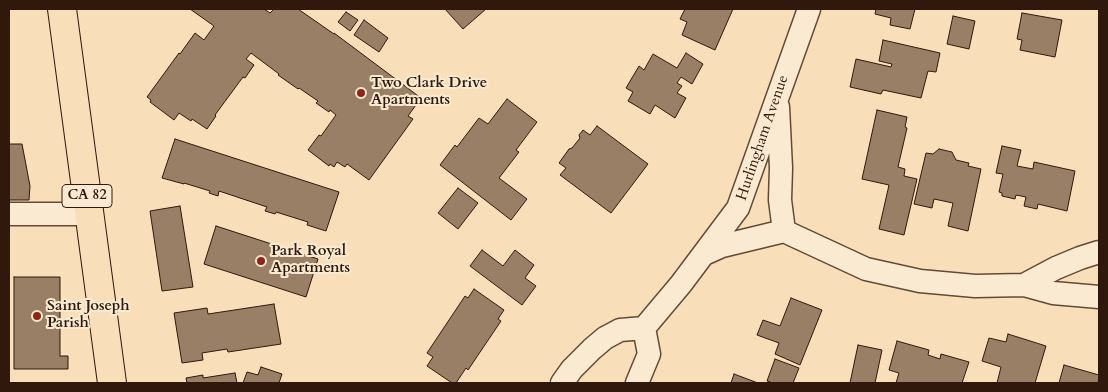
<!DOCTYPE html>
<style>
body{margin:0}
#map{position:relative;width:1108px;height:392px;overflow:hidden;background:#f8dfb9;font-family:Cardo,serif}
canvas{display:block}
.frame{position:absolute;inset:0;border:10px solid #31180c;pointer-events:none}
</style>
<div id="map">
<canvas width="1108" height="392"></canvas>
<div class="frame"></div>
</div>
<script>
const g = document.querySelector('canvas').getContext('2d');
g.lineJoin = 'round';
function fill(path, color) {
  g.fillStyle = color;
  g.fill(path, 'evenodd');
}
function toPath(rows) {
  const path = new Path2D();
  for (const r of rows) {
    path.moveTo(r[0], r[1]);
    for (let i = 2; i < r.length; i += 2) path.lineTo(r[i], r[i + 1]);
  }
  return path;
}
function stroke(path, color, width, dash) {
  g.strokeStyle = color;
  g.lineWidth = width;
  g.lineCap = dash ? 'butt' : 'round';
  g.setLineDash(dash || []);
  g.stroke(path);
}
function write(font, color, halo, rows, align = 'center') {
  g.font = font + ' Cardo,serif';
  g.lineWidth = 4;
  g.setLineDash([]);
  g.textBaseline = 'middle';
  g.strokeStyle = halo;
  g.fillStyle = color;
  for (const [text, x, y, turn = 0] of rows) {
    g.save();
    g.translate(x, y);
    g.rotate((+turn || 0) * Math.PI / 180);
    g.textAlign = isNaN(turn) ? turn : align;
    if (halo) g.strokeText(text, 0, 0);
    g.fillText(text, 0, 0);
    g.restore();
  }
}
const building = toPath([
 [190,9,264,9,270,13,274,9,298,9,334,34,334,33,421,98,408,116,413,119,369,180,347,164,345,167,337,162,334,167,330,164,329,166,308,150,319,135,321,136,336,115,330,110,329,112,316,103,318,101,299,88,298,89,278,75,279,74,251,53,246,59,254,65,245,78,243,77,215,115,216,116,207,129,192,119,191,121,179,113,174,120,150,102,151,100,147,97,179,53,180,54,195,33,204,40,214,26,190,9],
 [445,9,486,9,463,29,445,9],
 [685,9,733,9,715,50,682,35,687,22,680,19,685,9],
 [876,9,915,9,910,29,890,25,891,18,875,14,876,9],
 [346,12,358,20,350,31,338,22,346,12],
 [1022,13,1062,20,1055,57,1020,50,1022,40,1017,39,1022,13],
 [953,16,975,21,969,49,947,44,953,16],
 [364,20,388,38,379,52,354,35,364,20],
 [883,40,940,53,936,72,928,71,921,98,883,90,881,94,850,87,856,59,891,67,892,64,879,61,883,40],
 [686,53,703,64,692,84,681,77,677,83,682,86,677,93,686,98,675,118,655,105,650,114,628,101,633,92,626,88,639,66,644,70,653,54,677,68,686,53],
 [507,99,537,122,516,150,519,152,499,178,527,199,511,220,440,165,455,145,457,147,479,118,488,124,507,99],
 [877,110,907,117,905,127,907,128,898,167,905,169,904,176,917,179,904,235,879,229,889,185,862,179,877,110],
 [597,126,648,164,611,213,560,175,566,168,559,163,569,149,572,148,580,138,579,135,583,130,590,135,597,126],
 [175,139,339,192,326,231,307,225,308,222,276,212,275,214,265,211,267,207,219,191,218,196,209,193,210,191,184,183,184,184,162,178,175,139],
 [9,144,22,144,30,186,29,200,9,200,9,144],
 [1002,146,1021,150,1017,166,1033,169,1034,162,1075,171,1067,211,1038,204,1037,209,1024,206,1026,197,1016,195,1015,199,1002,196,1002,193,999,192,1003,174,996,173,1002,146],
 [939,149,952,152,956,160,969,163,968,166,981,169,968,231,948,226,953,203,934,199,932,208,914,204,926,153,933,154,939,149],
 [458,188,478,203,458,229,438,213,458,188],
 [180,206,193,287,162,291,150,211,180,206],
 [216,226,318,259,306,297,204,264,216,226],
 [482,250,503,266,515,250,534,265,525,278,536,286,522,305,470,266,482,250],
 [14,277,60,277,60,356,68,356,68,369,14,369,14,277],
 [474,289,504,310,498,319,501,321,468,370,466,368,456,383,452,383,427,366,433,357,427,353,465,296,468,298,474,289],
 [791,298,822,310,800,365,775,354,779,343,757,335,763,320,780,326,791,298],
 [274,304,281,344,228,352,227,349,202,353,203,360,182,363,174,313,207,308,208,314,274,304],
 [1008,334,1046,346,1035,383,997,383,1001,367,982,361,989,338,1006,342,1008,334],
 [897,341,929,350,928,355,940,359,941,354,969,362,962,383,896,383,899,373,889,370,897,341],
 [858,345,882,350,875,383,850,383,858,345],
 [775,359,799,368,793,383,773,383,767,381,775,359],
 [1064,365,1099,375,1098,383,1059,383,1064,365],
 [261,367,282,374,279,383,243,383,247,372,258,375,261,367],
 [235,373,237,383,187,383,186,378,203,375,203,378,235,373],
 [734,374,758,383,731,383,734,374]
]);
fill(building, '#987f66');
stroke(building, '#31180c', 1);
const street = toPath([
 [778,107,781,168,780,200,784,231],
 [9,214,89,214],
 [704,254,722,246,784,231,866,269,920,281,975,286,1024,285,1053,293,1099,297],
 [1024,285,1056,268,1080,258,1099,252],
 [562,383,572,369,592,349,605,338,620,330,644,328,681,284,738,208,809,9],
 [637,383,649,354,644,328]
]);
const primary = toPath([
 [62,9,112,383]
]);
stroke(street, '#634a37', 25);
stroke(primary, '#31180c', 30);
stroke(street, '#faead2', 22);
stroke(primary, '#f8dfb9', 28);
for (const [x, y, r, color] of [
 [361,93,5,"#8f2418"],
 [261,261,5,"#8f2418"],
 [37,316,5,"#8f2418"]
]) {
  const dot = new Path2D();
  dot.arc(x, y, r, 0, 2 * Math.PI);
  g.fillStyle = color;
  g.fill(dot);
  stroke(dot, '#faead2', 2);
}
for (const [x, y, w] of [
 [87,196,50]
]) {
  const box = new Path2D();
  box.roundRect(x - w / 2, y - 11.5, w, 23, 4);
  g.fillStyle = '#faead2';
  g.fill(box);
  stroke(box, '#31180c', 1);
}
write('bold 14px', '#31180c', null, [
 ["CA 82",87,196]
]);
write('bold 15px', '#31180c', '#faead2', [
 ["Two Clark Drive",371,84],
 ["Apartments",371,101],
 ["Park Royal",271,252],
 ["Apartments",271,269],
 ["Saint Joseph",47,307],
 ["Parish",47,324]
], 'left');
write('15px', '#31180c', '#faead2', [
 ["Hurlingham Avenue",763,138,-71]
]);
</script>
